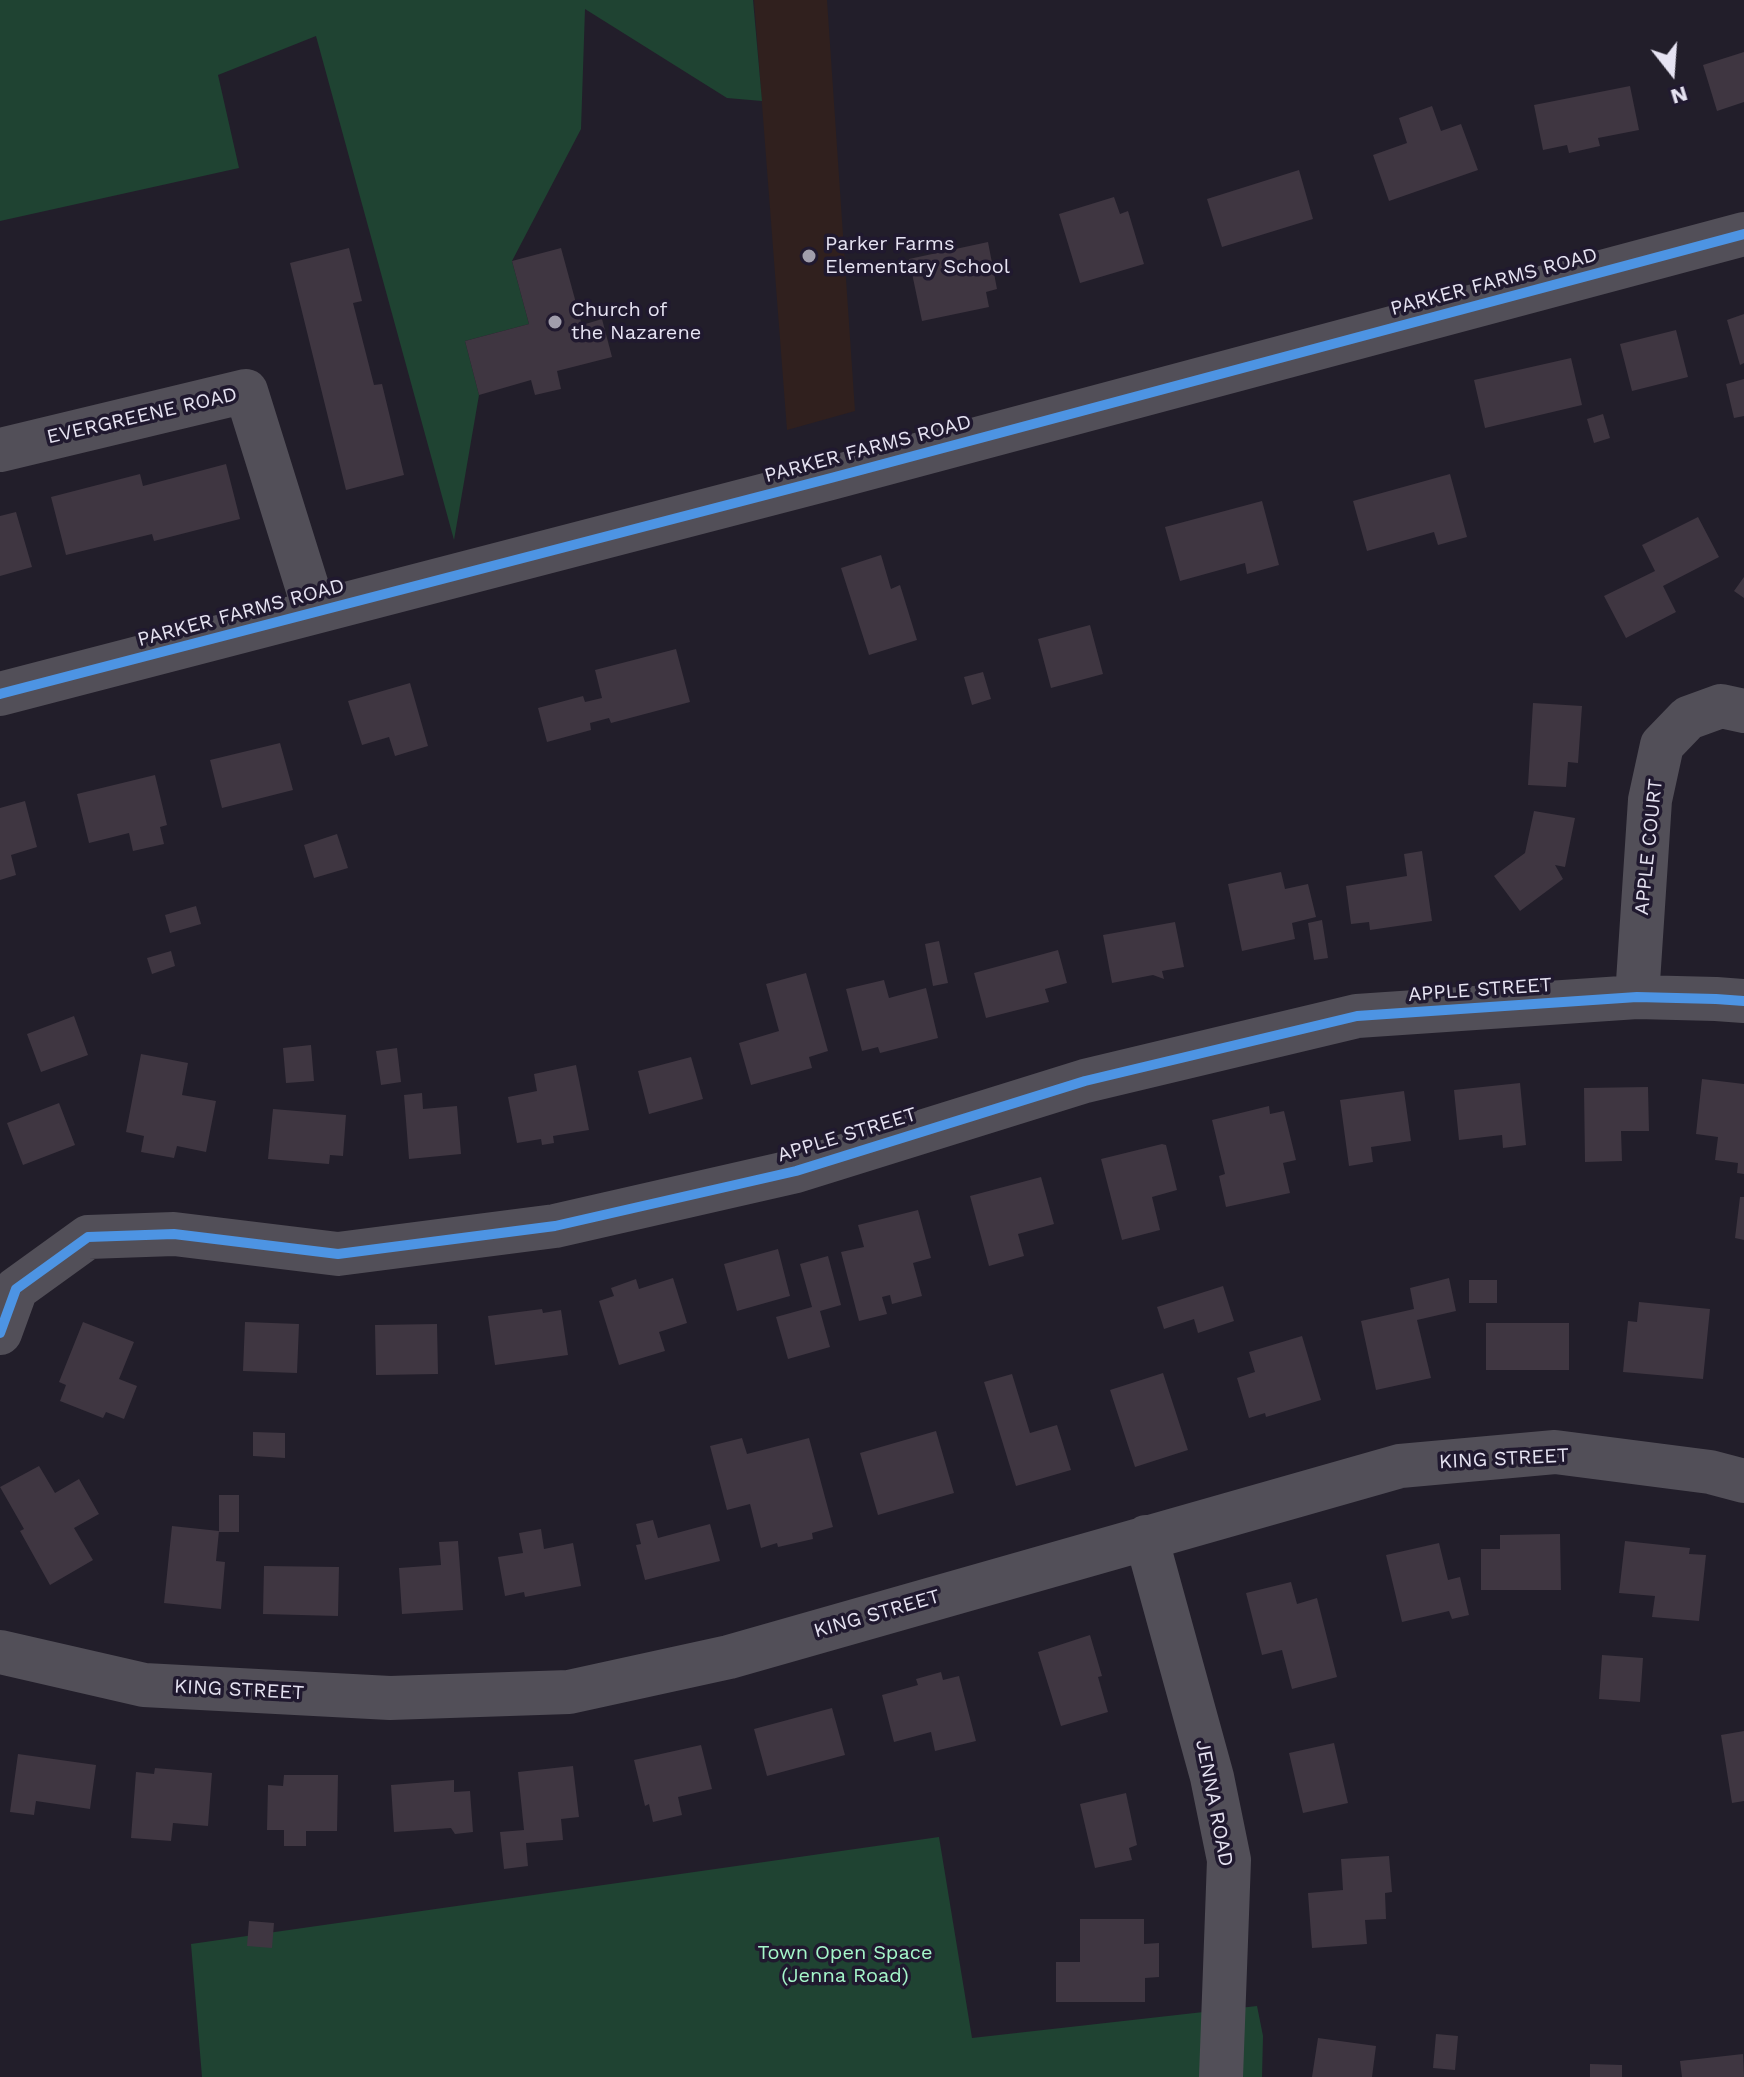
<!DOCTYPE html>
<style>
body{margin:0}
#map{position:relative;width:1744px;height:2077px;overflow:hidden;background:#221e2a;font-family:"Work Sans",sans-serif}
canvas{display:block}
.north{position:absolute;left:1632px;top:32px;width:80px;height:80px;-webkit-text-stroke:6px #20192f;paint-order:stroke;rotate:163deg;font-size:22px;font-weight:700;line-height:32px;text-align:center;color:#e6e3f2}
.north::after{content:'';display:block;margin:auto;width:28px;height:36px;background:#e6e3f2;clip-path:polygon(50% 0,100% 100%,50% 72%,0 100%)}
</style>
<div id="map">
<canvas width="1744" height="2077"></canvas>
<div class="north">N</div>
</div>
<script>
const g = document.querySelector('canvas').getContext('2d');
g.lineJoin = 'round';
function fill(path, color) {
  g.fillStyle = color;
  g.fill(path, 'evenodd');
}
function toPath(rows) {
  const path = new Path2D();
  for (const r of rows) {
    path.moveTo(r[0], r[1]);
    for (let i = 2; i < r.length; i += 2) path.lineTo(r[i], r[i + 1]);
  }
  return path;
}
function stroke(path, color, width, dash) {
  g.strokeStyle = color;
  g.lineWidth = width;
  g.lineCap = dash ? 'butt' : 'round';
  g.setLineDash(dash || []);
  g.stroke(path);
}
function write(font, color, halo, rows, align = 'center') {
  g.font = font + ' "Work Sans",sans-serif';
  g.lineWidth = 7;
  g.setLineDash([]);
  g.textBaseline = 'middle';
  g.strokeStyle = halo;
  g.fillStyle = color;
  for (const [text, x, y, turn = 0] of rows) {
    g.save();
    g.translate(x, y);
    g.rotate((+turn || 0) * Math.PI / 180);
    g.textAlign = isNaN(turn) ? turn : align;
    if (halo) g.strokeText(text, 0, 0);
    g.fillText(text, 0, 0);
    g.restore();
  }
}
fill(toPath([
 [754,0,827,0,855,411,787,430]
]), '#30201e');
fill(toPath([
 [0,0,753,0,762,101,727,98,585,9,581,129,512,261,529,324,465,341,479,395,454,540,316,36,218,75,239,168,0,221],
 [939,1837,972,2038,1257,2006,1263,2036,1262,2077,202,2077,191,1944]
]), '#1f4332');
fill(toPath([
 [1744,52,1744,102,1717,111,1703,65],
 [1630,86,1639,130,1598,138,1600,146,1569,153,1567,145,1543,150,1534,105],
 [1432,106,1441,131,1461,124,1478,170,1389,201,1373,155,1407,143,1399,118],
 [1299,170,1313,219,1222,247,1207,199],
 [1114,197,1120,214,1128,211,1144,264,1080,283,1059,214],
 [988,242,997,289,986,292,989,307,922,321,909,259],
 [349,248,362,301,353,303,374,385,382,384,404,475,346,490,290,263],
 [561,248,582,325,602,319,612,357,557,371,561,389,535,395,531,380,479,395,465,341,529,324,512,261],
 [1744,314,1744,363,1740,365,1727,320],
 [1676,330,1688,377,1632,391,1620,344],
 [1571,358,1582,405,1485,428,1474,380],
 [1744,379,1744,416,1734,418,1726,384],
 [1603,414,1610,438,1594,443,1587,419],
 [226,464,240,519,154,541,152,534,66,555,51,497,140,474,143,486],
 [1450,474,1467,537,1438,545,1434,532,1367,551,1353,501],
 [1262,501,1279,565,1247,574,1245,563,1180,581,1165,527],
 [16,512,32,567,0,576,0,516],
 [1698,517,1719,557,1663,586,1676,612,1626,638,1604,596,1655,571,1642,545],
 [881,555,891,589,900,585,917,640,869,655,841,568],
 [1744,577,1744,598,1734,591],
 [1090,625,1103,674,1051,688,1038,639],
 [676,649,690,702,611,723,609,718,590,723,591,730,547,742,538,708,583,696,585,702,602,698,595,670],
 [983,672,991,699,972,705,964,677],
 [410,683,428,746,395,756,389,737,362,745,348,701],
 [1533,703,1582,706,1578,763,1568,762,1566,787,1528,785],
 [280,743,293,790,222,808,210,760],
 [155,775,167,825,160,827,164,844,133,851,129,833,89,843,77,794],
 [25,801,37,847,11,855,16,875,0,880,0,808],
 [1534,811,1575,818,1565,867,1555,865,1563,879,1520,911,1494,876,1525,853],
 [337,834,348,868,314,878,304,845],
 [1422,851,1432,921,1370,930,1369,922,1351,924,1346,886,1407,876,1404,854],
 [1281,872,1285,889,1308,884,1316,917,1292,923,1295,939,1242,951,1228,884],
 [196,906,201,924,170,933,165,915],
 [1322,920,1328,958,1314,960,1308,923],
 [1175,922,1184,967,1162,971,1164,979,1153,975,1112,983,1103,935],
 [939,941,948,983,933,986,925,944],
 [1058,950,1067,983,1045,989,1049,1002,986,1018,974,973],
 [171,951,175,966,152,974,147,958],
 [806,973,828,1051,809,1057,812,1068,751,1085,739,1043,779,1031,766,984],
 [884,980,889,998,926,988,938,1038,880,1053,878,1047,862,1051,846,989],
 [74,1016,88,1055,41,1072,27,1034],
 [311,1045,314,1081,286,1083,283,1048],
 [397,1048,401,1082,381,1085,376,1051],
 [141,1054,188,1063,182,1095,216,1101,206,1152,177,1146,174,1158,141,1152,144,1136,126,1132],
 [691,1057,703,1099,649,1114,638,1071],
 [576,1065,589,1130,553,1136,554,1143,542,1145,541,1139,517,1143,508,1097,537,1091,534,1074],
 [1702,1079,1744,1084,1744,1174,1737,1173,1738,1163,1715,1160,1718,1137,1696,1134],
 [1520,1083,1526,1145,1503,1148,1502,1135,1459,1140,1454,1090],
 [1648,1087,1649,1131,1621,1131,1622,1161,1585,1162,1584,1088],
 [1404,1091,1411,1141,1371,1147,1373,1162,1349,1166,1340,1100],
 [422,1093,423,1109,457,1106,461,1154,409,1159,404,1095],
 [59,1103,75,1145,23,1165,7,1123],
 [1269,1106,1270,1114,1284,1111,1296,1160,1283,1163,1290,1193,1226,1207,1219,1176,1225,1174,1212,1120],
 [273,1109,346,1115,343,1156,330,1155,329,1164,268,1159],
 [1162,1144,1166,1145,1177,1190,1152,1197,1160,1230,1122,1240,1101,1159],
 [1041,1177,1054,1224,1018,1234,1024,1256,989,1266,970,1196],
 [1740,1197,1744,1197,1744,1240,1735,1238],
 [918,1210,931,1258,913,1263,922,1296,892,1304,890,1295,882,1297,887,1314,859,1321,841,1252,864,1247,858,1225],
 [778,1249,790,1296,737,1311,724,1264],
 [828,1256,841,1305,820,1311,830,1347,788,1359,776,1317,812,1307,800,1264],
 [673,1278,687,1323,659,1332,665,1351,619,1365,599,1301,614,1296,611,1288,636,1279,639,1289],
 [1449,1278,1456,1311,1417,1320,1431,1378,1376,1390,1361,1321,1414,1309,1410,1288],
 [1469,1280,1497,1280,1497,1303,1469,1303],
 [1223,1286,1234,1321,1198,1333,1194,1319,1164,1329,1157,1307],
 [1639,1302,1710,1309,1703,1379,1623,1372,1628,1321,1637,1322],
 [542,1309,543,1313,561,1310,568,1355,495,1365,488,1316],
 [83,1322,134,1342,119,1379,137,1386,124,1419,106,1412,103,1418,60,1401,66,1385,59,1382],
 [245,1322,299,1324,297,1373,243,1371],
 [1486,1323,1569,1323,1569,1370,1486,1370],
 [437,1324,438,1374,376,1375,375,1325],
 [1302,1336,1321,1400,1266,1417,1265,1413,1249,1418,1237,1378,1255,1372,1249,1352],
 [1163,1373,1188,1450,1135,1467,1110,1390],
 [1012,1374,1030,1433,1057,1425,1071,1470,1016,1486,984,1382],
 [936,1431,954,1493,878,1515,860,1453],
 [253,1432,285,1433,285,1458,253,1456],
 [742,1438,747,1454,809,1438,833,1527,812,1533,813,1539,778,1547,777,1543,761,1548,750,1504,727,1510,710,1446],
 [39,1466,55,1493,79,1479,99,1514,74,1528,93,1560,50,1585,20,1531,24,1529,0,1487],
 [219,1495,239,1495,239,1532,219,1532],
 [653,1520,658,1538,710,1524,720,1561,645,1580,636,1545,641,1544,636,1524],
 [172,1526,219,1531,216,1561,225,1562,221,1609,164,1603],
 [541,1529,544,1549,573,1543,581,1586,525,1597,524,1592,505,1596,498,1557,523,1553,519,1533],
 [1560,1534,1561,1590,1481,1590,1481,1549,1500,1549,1500,1535],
 [458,1541,463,1610,402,1614,399,1568,441,1565,439,1542],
 [1625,1541,1690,1548,1689,1554,1706,1555,1699,1621,1652,1617,1655,1596,1619,1593],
 [1439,1543,1448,1580,1460,1577,1469,1615,1452,1619,1449,1611,1402,1622,1386,1555],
 [264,1566,339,1567,338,1616,263,1614],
 [1291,1582,1297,1604,1317,1598,1337,1677,1292,1689,1282,1650,1262,1655,1246,1593],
 [1090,1635,1102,1676,1098,1677,1108,1712,1061,1726,1038,1652],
 [1602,1655,1643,1658,1640,1702,1599,1699],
 [941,1672,943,1680,959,1676,976,1741,935,1751,931,1732,894,1742,882,1695,918,1685,916,1679],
 [832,1708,845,1755,767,1776,754,1729],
 [1744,1731,1744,1801,1732,1803,1721,1735],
 [1334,1743,1348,1803,1303,1813,1289,1753],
 [701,1745,712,1789,678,1797,682,1815,653,1822,649,1804,645,1806,634,1760],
 [18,1754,96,1765,90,1809,36,1801,34,1815,10,1812],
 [573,1766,579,1817,561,1819,563,1840,526,1843,528,1866,504,1869,500,1832,524,1830,518,1772],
 [155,1768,212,1773,208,1826,173,1823,171,1841,131,1838,136,1772,154,1774],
 [284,1775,338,1775,337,1831,306,1831,306,1846,284,1846,284,1830,267,1830,268,1785,283,1786],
 [454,1780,454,1792,470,1791,473,1832,455,1834,451,1828,394,1832,391,1785],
 [1126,1793,1137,1845,1129,1848,1132,1860,1095,1868,1080,1804],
 [1389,1856,1392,1892,1385,1893,1386,1919,1365,1920,1367,1944,1312,1948,1308,1893,1343,1890,1341,1859],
 [1080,1919,1144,1919,1144,1944,1159,1943,1159,1977,1145,1978,1145,2002,1056,2002,1056,1962,1080,1962],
 [249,1921,274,1923,272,1948,247,1946],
 [1436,2034,1458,2036,1455,2070,1433,2068],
 [1318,2038,1376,2046,1372,2077,1312,2077],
 [1743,2054,1744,2077,1682,2077,1680,2061],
 [1590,2064,1622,2065,1622,2077,1590,2077]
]), '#3f3641');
stroke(toPath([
 [0,450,246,391,315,612],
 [0,694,831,478,1744,234],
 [1637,997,1650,800,1662,745,1688,718,1721,706,1744,711],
 [0,1333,16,1289,88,1237,174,1234,338,1254,555,1226,796,1171,1085,1081,1357,1016,1637,997,1716,999,1744,1001],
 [1146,1537,1212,1777,1229,1860,1221,2077],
 [0,1652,144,1685,390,1698,569,1692,729,1657,1400,1466,1555,1452,1710,1472,1744,1481]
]), '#524f58', 44);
stroke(toPath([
 [0,694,831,478,1744,234],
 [0,1333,16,1289,88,1237,174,1234,338,1254,555,1226,796,1171,1085,1081,1357,1016,1637,997,1716,999,1744,1001]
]), '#4d94e3', 10);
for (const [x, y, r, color] of [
 [809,256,8,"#a19eac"],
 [555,322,8,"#a19eac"]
]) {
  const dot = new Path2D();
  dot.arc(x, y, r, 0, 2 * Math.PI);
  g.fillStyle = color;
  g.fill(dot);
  stroke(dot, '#20192f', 3);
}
write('20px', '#e6e3f2', '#20192f', [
 ["Parker Farms",825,244],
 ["Elementary School",825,267],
 ["Church of",571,310],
 ["the Nazarene",571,333]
], 'left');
write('20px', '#e6e3f2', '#20192f', [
 ["PARKER FARMS ROAD",1494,282,-15],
 ["EVERGREENE ROAD",142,416,-13],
 ["PARKER FARMS ROAD",868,449,-15],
 ["PARKER FARMS ROAD",241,613,-15],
 ["APPLE COURT",1649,847,-84],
 ["APPLE STREET",1480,990,-4],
 ["APPLE STREET",847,1135,-17],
 ["KING STREET",1504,1459,-3],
 ["KING STREET",877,1614,-16],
 ["KING STREET",239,1690,3],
 ["JENNA ROAD",1214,1803,79]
]);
write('20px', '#a5f7ca', '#20192f', [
 ["Town Open Space",845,1953],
 ["(Jenna Road)",845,1976]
]);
</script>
